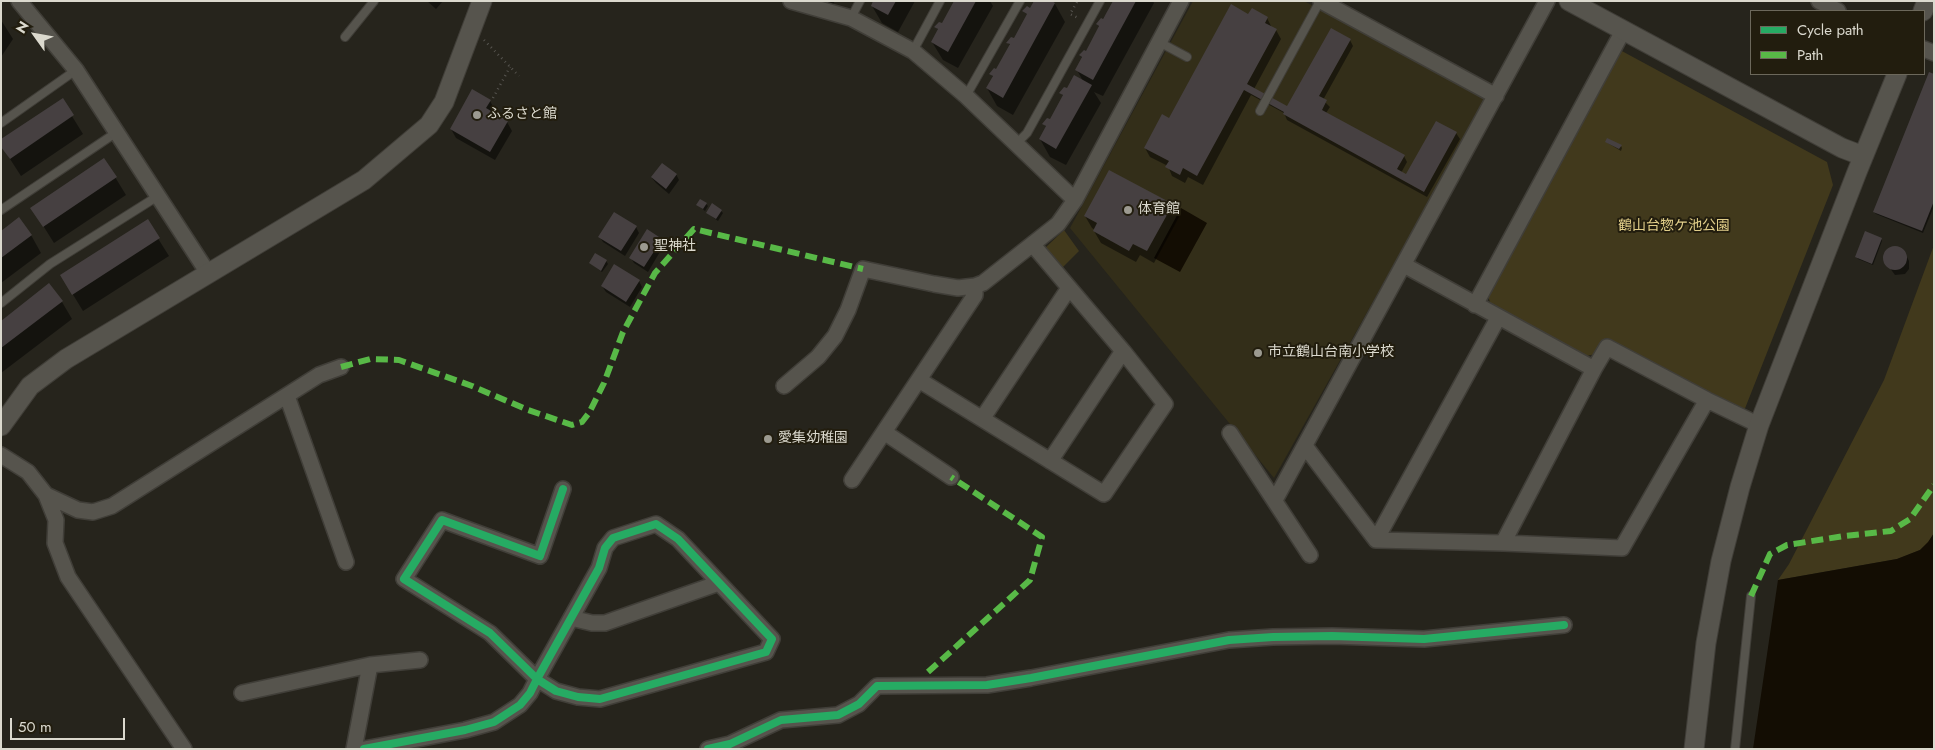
<!DOCTYPE html>
<meta charset="utf-8">
<style>
body{margin:0}
#map{position:relative;width:1935px;height:750px;overflow:hidden;background:#26241c;font-family:Jost,sans-serif}
canvas{display:block}
.frame{position:absolute;inset:0;border:2px solid #dbd9ce;pointer-events:none}
.legend{position:absolute;left:1750px;top:10px;width:175px;height:65px;box-sizing:border-box;background:#221d0e;border:1px solid #6c685b;margin:0;padding:6px 9px;list-style:none;font-size:15px;color:#dbd9ce}
.legend li{display:flex;align-items:center;gap:10px;height:25px}
.legend b{width:25px;border:1px solid #6c685b}
.north{position:absolute;left:10px;top:10px;width:50px;height:50px;-webkit-text-stroke:4px #221d0e;paint-order:stroke;rotate:302deg;font-size:14px;font-weight:700;line-height:20px;text-align:center;color:#dbd9ce}
.north::after{content:'';display:block;margin:auto;width:18px;height:22px;background:#dbd9ce;clip-path:polygon(50% 0,100% 100%,50% 72%,0 100%)}
.scale{position:absolute;left:10px;top:718px;width:115px;height:22px;box-sizing:border-box;border:2px solid #dbd9ce;border-top:0;padding-left:6px;font-size:15px;line-height:18px;white-space:nowrap;color:#dbd9ce;-webkit-text-stroke:4px #221d0e;paint-order:stroke}
</style>
<div id="map">
<canvas width="1935" height="750"></canvas>
<div class="frame"></div>
<ul class="legend">
<li><b style="height:6px;background:#26ab63"></b>Cycle path</li>
<li><b style="height:6px;background:#58b947"></b>Path</li>
</ul>
<div class="north">N</div>
<div class="scale">50 m</div>
</div>
<script>
const g = document.querySelector('canvas').getContext('2d');
g.lineJoin = 'round';
function fill(path, color) {
  g.fillStyle = color;
  g.fill(path, 'evenodd');
}
function toPath(rows) {
  const path = new Path2D();
  for (const r of rows) {
    if (r.length === 3) {
      path.moveTo(r[0] + r[2], r[1]);
      path.arc(r[0], r[1], r[2], 0, 2 * Math.PI);
      continue;
    }
    path.moveTo(r[0], r[1]);
    for (let i = 2; i < r.length; i += 2) path.lineTo(r[i], r[i + 1]);
  }
  return path;
}
function stroke(path, color, width, dash) {
  g.strokeStyle = color;
  g.lineWidth = width;
  g.lineCap = dash ? 'butt' : 'round';
  g.setLineDash(dash || []);
  g.stroke(path);
}
function write(font, color, halo, rows, align = 'center') {
  g.font = font + ' Jost,"Noto Sans JP",sans-serif';
  g.lineWidth = 4;
  g.setLineDash([]);
  g.textBaseline = 'middle';
  g.strokeStyle = halo;
  g.fillStyle = color;
  for (const [text, x, y, turn = 0] of rows) {
    g.save();
    g.translate(x, y);
    g.rotate((+turn || 0) * Math.PI / 180);
    g.textAlign = isNaN(turn) ? turn : align;
    if (halo) g.strokeText(text, 0, 0);
    g.fillText(text, 0, 0);
    g.restore();
  }
}
fill(toPath([
 [1193,1,1304,1,1482,95,1484,104,1274,478,1070,228]
]), '#332e19');
fill(toPath([
 [1620,50,1827,162,1833,185,1744,411,1606,338,1596,354,1586,356,1491,305,1488,296],
 [1064,230,1079,251,1062,268,1044,249],
 [1934,245,1934,533,1929,542,1920,550,1897,559,1778,580,1789,564,1884,380]
]), '#41391c');
fill(toPath([
 [1181,208,1207,223,1180,272,1154,258],
 [1934,533,1934,749,1753,749,1778,580,1897,559,1920,550,1928,542]
]), '#130d03');
fill(toPath([
 [427,1,443,1,436,9],
 [820,1,835,1,831,8],
 [875,1,915,1,898,32,882,23,872,6],
 [955,1,990,1,993,6,958,68,943,60,932,42,939,31,936,27,942,24],
 [1049,1,1055,4,1065,22,1013,115,997,106,987,88,993,77,991,74,997,71,1011,46,1008,43,1014,40,1028,15,1024,12],
 [1115,1,1153,1,1154,3,1103,96,1094,92,1101,103,1066,165,1050,157,1040,139,1047,128,1044,124,1050,122,1064,97,1061,93,1083,81,1077,70,1082,58,1080,55,1086,53,1099,27,1097,24,1102,20],
 [1249,16,1267,18,1272,28,1276,30,1281,39,1254,89,1287,109,1350,40,1353,46,1323,100,1330,107,1326,113,1404,156,1407,162,1401,173,1407,176,1456,133,1460,139,1427,197,1287,120,1284,113,1251,95,1203,185,1188,177,1185,183,1172,176,1168,166,1150,157,1145,148,1170,119],
 [1,20,13,39,1,57],
 [1934,75,1934,206,1923,233,1876,214,1874,212],
 [62,100,83,134,21,176,1,145],
 [490,101,495,110,493,114,507,122,512,131,495,160,456,138,451,129],
 [1606,142,1621,146,1622,148,1621,151],
 [676,174,679,180,669,194,656,183,652,178],
 [115,177,126,195,54,243,32,208],
 [706,204,708,206,705,211,698,205],
 [1172,205,1179,217,1154,263,1140,255,1136,262,1101,243,1094,231,1095,230,1092,228,1085,216],
 [721,211,723,213,718,221,707,213],
 [147,221,169,256,83,311,72,293],
 [636,227,639,233,625,256,603,242,600,237],
 [1,232,31,235,41,253,1,283],
 [661,239,664,245,648,272,634,263,631,258],
 [1881,239,1882,241,1873,265,1858,259,1857,257],
 [1897,247,1904,251,1909,261,1909,269,1905,274,1895,275,1884,260,1885,254,1890,248],
 [606,261,608,264,602,272,590,263],
 [639,281,642,287,630,307,606,292,602,286],
 [62,302,72,319,1,373,1,322]
]), '#0007');
fill(toPath([
 [873,1,896,1,888,15,871,6],
 [954,1,976,1,948,52,931,42,938,29,934,27,939,22,942,23],
 [1034,1,1052,1,1055,3,1003,98,986,88,993,76,989,74,994,68,996,69,1010,44,1006,43,1011,37,1014,38,1027,14,1022,11,1027,6,1030,8],
 [1113,1,1136,1,1093,80,1075,70,1082,57,1079,55,1084,50,1086,51,1099,26,1096,24,1101,18,1103,19],
 [1231,4,1248,14,1252,8,1268,17,1265,23,1277,29,1247,84,1287,106,1331,28,1351,39,1319,96,1327,100,1322,110,1405,155,1397,169,1406,174,1436,121,1457,132,1424,192,1283,114,1284,112,1244,90,1197,176,1183,168,1180,175,1165,167,1169,161,1144,148,1162,114,1169,118],
 [1929,72,1934,74,1934,201,1922,231,1873,212],
 [1074,75,1092,85,1056,149,1039,139,1046,126,1042,124,1047,118,1050,119,1063,95,1059,93,1064,87,1067,88],
 [472,89,491,100,486,108,508,121,490,152,450,129],
 [63,98,74,115,10,159,1,147,1,139],
 [1607,138,1622,145,1619,149,1605,142],
 [104,158,117,177,43,227,30,208],
 [662,163,677,174,666,189,651,177],
 [1109,170,1173,204,1147,251,1133,244,1129,251,1093,231,1097,223,1084,216],
 [700,199,707,203,703,209,696,205],
 [712,203,722,210,716,219,706,213],
 [614,212,637,226,621,251,598,237],
 [19,217,32,235,1,258,1,231],
 [148,219,160,238,72,295,60,275],
 [647,229,662,239,644,267,629,258],
 [1865,231,1882,238,1872,264,1855,257],
 [1895,258,12],
 [595,253,607,260,601,271,589,263],
 [614,264,640,280,626,302,601,286],
 [49,283,63,301,1,348,1,321]
]), '#464041');
const service = toPath([
 [851,18,860,1],
 [345,37,374,1],
 [1159,42,1187,57],
 [913,51,940,1],
 [966,96,1020,1],
 [1260,111,1320,1],
 [1,123,76,70],
 [1016,144,1027,133,1100,1],
 [1,210,117,132],
 [1,303,50,264,158,196],
 [1735,749,1751,596]
]);
const minor = toPath([
 [19,1,76,70,208,273],
 [791,1,851,18,913,51,966,96,1075,200],
 [1321,1,1496,96],
 [1819,1,1838,11],
 [1924,49,1934,53],
 [1404,265,1594,369,1607,347,1707,400,1759,425],
 [1475,305,1623,31],
 [919,380,1104,494,1165,404,1123,351,1033,245],
 [784,386,818,357,835,336,848,310,863,269,934,284,958,288,975,286,983,283,1058,224,1075,200,1181,1],
 [287,396,346,562],
 [982,419,1069,288],
 [884,432,951,477],
 [1230,433,1310,555],
 [1305,446,1376,540,1503,543,1622,548,1707,400],
 [1,455,28,472,46,495,56,520,55,543,68,577,184,749],
 [1050,461,1123,351],
 [852,480,975,295,975,286],
 [46,495,78,510,93,512,112,506,319,375,341,367],
 [1275,500,1547,1],
 [1376,540,1498,318],
 [1503,543,1594,369],
 [571,618,592,623,605,623,719,583],
 [242,693,370,665,420,660],
 [354,749,370,665],
 [364,749,465,730,494,722,520,705,530,693,537,679,599,568,605,548,613,538,656,524,678,539,772,639,766,652,600,699,578,697,556,691,537,679,490,633,404,579,442,520,540,556,563,489],
 [708,749,730,744,781,720,838,715,859,704,877,686,987,685,1031,678,1229,640,1273,637,1332,636,1424,639,1564,625]
]);
const tertiary = toPath([
 [1569,1,1842,148,1863,156],
 [1923,11,1927,1],
 [1,426,30,386,66,359,364,180,429,125,444,102,482,1],
 [1694,749,1706,643,1721,561,1740,487,1759,425,1857,172,1897,74]
]);
stroke(service, '#403e38', 10);
stroke(minor, '#403e38', 18);
stroke(tertiary, '#403e38', 21);
stroke(toPath([
 [1077,2,1070,14,1078,18],
 [484,40,519,76],
 [493,98,510,67]
]), '#575550', 2.5, [1, 4]);
stroke(service, '#56544d', 8);
stroke(minor, '#56544d', 15);
stroke(tertiary, '#56544d', 19);
stroke(toPath([
 [341,367,370,359,399,360,472,386,528,410,572,425,582,422,589,413,604,383,623,332,655,273,694,229,863,269],
 [1751,596,1770,554,1787,545,1844,536,1891,531,1910,519,1934,485],
 [928,672,1030,580,1042,537,951,477]
]), '#58b947', 6, [12, 6]);
stroke(toPath([
 [364,749,465,730,494,722,520,705,530,693,537,679,599,568,605,548,613,538,656,524,678,539,772,639,766,652,600,699,578,697,556,691,537,679,490,633,404,579,442,520,540,556,563,489],
 [708,749,730,744,781,720,838,715,859,704,877,686,987,685,1031,678,1229,640,1273,637,1332,636,1424,639,1564,625]
]), '#26ab63', 8);
for (const [x, y, r, color] of [
 [477,115,5,"#9c9a90"],
 [1128,210,5,"#9c9a90"],
 [644,247,5,"#9c9a90"],
 [1258,353,5,"#9c9a90"],
 [768,439,5,"#9c9a90"]
]) {
  const dot = new Path2D();
  dot.arc(x, y, r, 0, 2 * Math.PI);
  g.fillStyle = color;
  g.fill(dot);
  stroke(dot, '#221d0e', 2);
}
write('14px', '#dbd9ce', '#221d0e', [
 ["ふるさと館",487,115],
 ["体育館",1138,210],
 ["聖神社",654,247],
 ["市立鶴山台南小学校",1268,353],
 ["愛集幼稚園",778,439]
], 'left');
write('14px', '#e1ce89', '#221d0e', [
 ["鶴山台惣ケ池公園",1674,227]
]);
</script>
